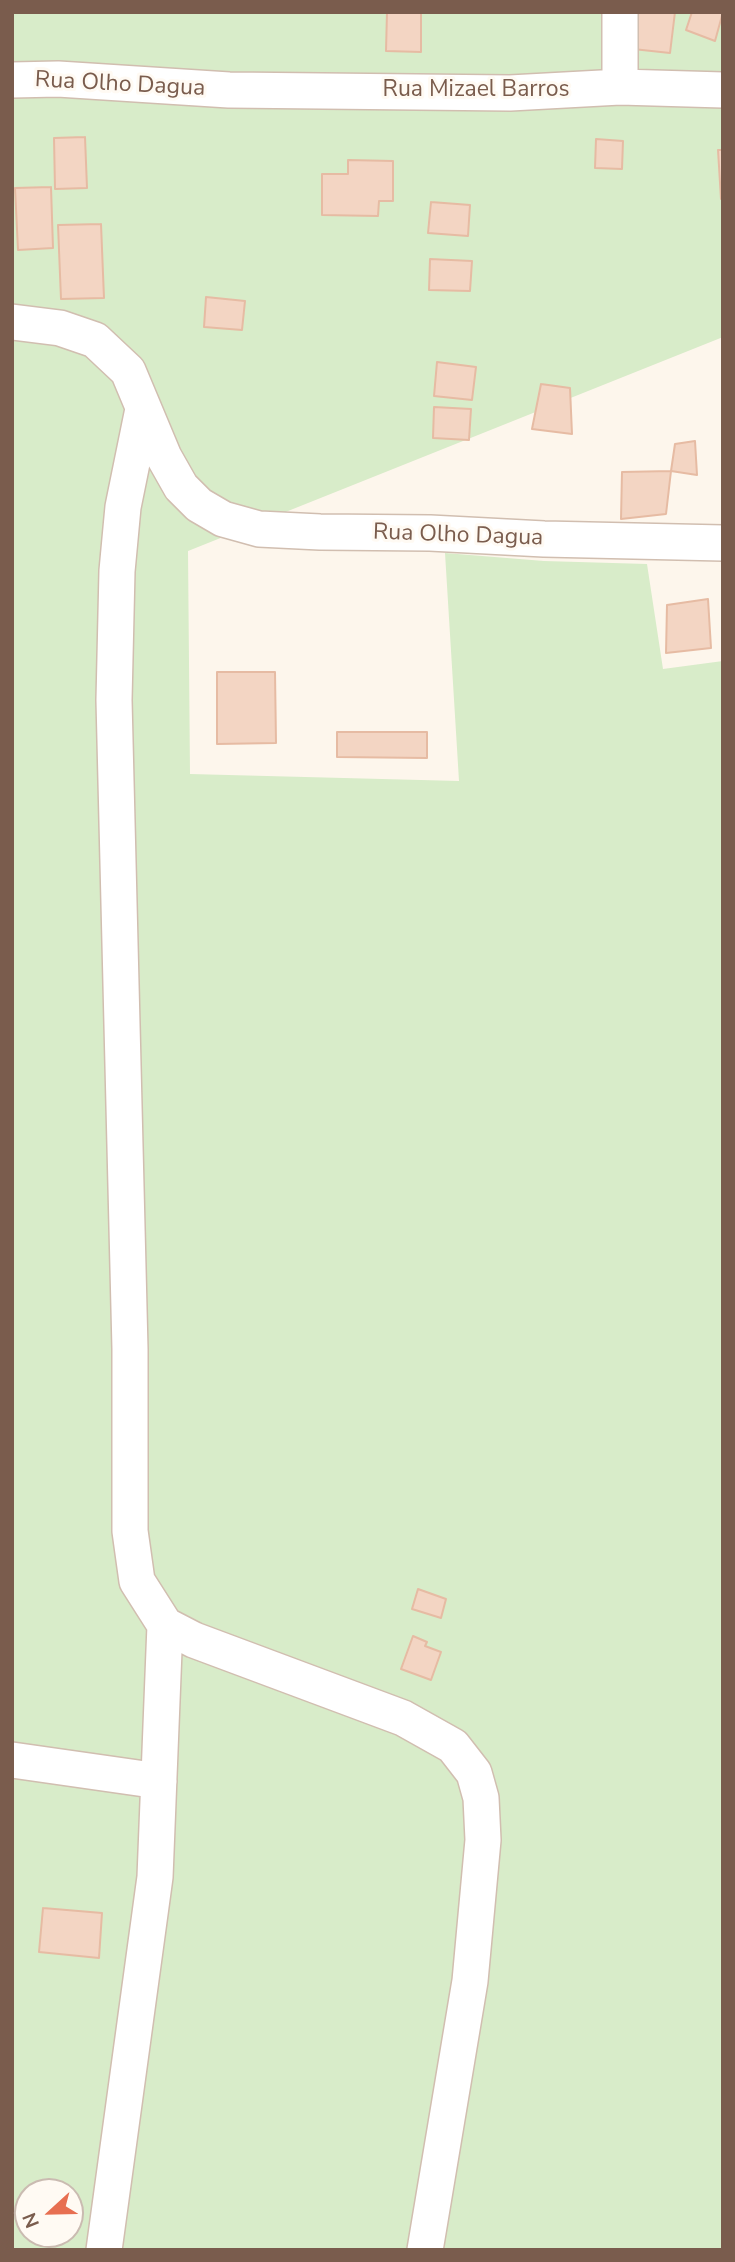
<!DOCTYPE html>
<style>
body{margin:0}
#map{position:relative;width:735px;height:2262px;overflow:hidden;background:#fdf6ec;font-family:"Nunito Sans",sans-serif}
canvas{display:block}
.frame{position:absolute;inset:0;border:14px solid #7a5c4d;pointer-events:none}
.north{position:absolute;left:14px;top:2178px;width:70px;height:70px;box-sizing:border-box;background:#fffaf3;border:2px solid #cabbb1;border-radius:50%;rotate:248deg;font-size:19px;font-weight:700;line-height:28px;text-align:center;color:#7a5c4d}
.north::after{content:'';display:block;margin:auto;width:24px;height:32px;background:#e76f51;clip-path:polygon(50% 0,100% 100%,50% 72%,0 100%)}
</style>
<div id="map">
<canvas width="735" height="2262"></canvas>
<div class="frame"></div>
<div class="north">N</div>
</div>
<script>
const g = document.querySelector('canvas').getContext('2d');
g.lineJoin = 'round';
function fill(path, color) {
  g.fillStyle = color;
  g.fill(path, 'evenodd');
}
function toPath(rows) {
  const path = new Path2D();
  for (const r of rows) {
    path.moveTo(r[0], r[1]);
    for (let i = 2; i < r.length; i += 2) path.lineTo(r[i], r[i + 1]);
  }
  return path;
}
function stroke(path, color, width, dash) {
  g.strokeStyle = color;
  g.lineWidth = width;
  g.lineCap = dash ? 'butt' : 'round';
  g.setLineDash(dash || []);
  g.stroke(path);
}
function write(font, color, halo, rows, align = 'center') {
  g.font = font + ' "Nunito Sans",sans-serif';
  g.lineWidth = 6;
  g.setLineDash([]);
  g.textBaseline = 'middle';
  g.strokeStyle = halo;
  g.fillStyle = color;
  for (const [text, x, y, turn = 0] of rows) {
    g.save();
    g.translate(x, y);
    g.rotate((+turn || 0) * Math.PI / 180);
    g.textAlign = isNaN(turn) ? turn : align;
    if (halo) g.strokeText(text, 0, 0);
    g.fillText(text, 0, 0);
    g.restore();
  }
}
fill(toPath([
 [12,12,723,12,723,337,188,551,190,774,459,781,445,553,544,561,647,564,663,669,723,661,723,2250,12,2250],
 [28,2192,70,2192,70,2234,28,2234]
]), '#d8ecc9');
const building = toPath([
 [387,12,421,12,421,52,386,51,387,12],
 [637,12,675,12,670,53,633,49,637,12],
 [692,12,723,12,715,41,686,30,692,12],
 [85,137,87,188,55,189,54,138,85,137],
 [596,139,623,141,622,169,595,168,596,139],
 [718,150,723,150,723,199,721,199,718,150],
 [348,160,393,161,393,201,379,201,378,216,322,215,322,174,348,174,348,160],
 [51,187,53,248,18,250,15,188,51,187],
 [431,202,470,205,468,236,428,233,431,202],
 [101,224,104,298,61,299,58,225,101,224],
 [430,259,472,261,470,291,429,290,430,259],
 [206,297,245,301,242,330,204,327,206,297],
 [437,362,476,367,472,400,434,396,437,362],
 [541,384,570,388,572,434,532,429,541,384],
 [434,407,471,409,469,440,433,438,434,407],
 [695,441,697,475,671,471,675,444,695,441],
 [671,471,666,514,621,519,622,472,671,471],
 [708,599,711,648,666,653,667,605,708,599],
 [217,672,275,672,276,743,217,744,217,672],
 [337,732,427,732,427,758,337,757,337,732],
 [418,1589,446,1599,441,1618,412,1609,418,1589],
 [413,1636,427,1642,425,1646,441,1652,431,1680,401,1669,413,1636],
 [43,1908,102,1913,99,1958,39,1952,43,1908]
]);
fill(building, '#f3d5c3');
stroke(building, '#e6bba3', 2);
const street = toPath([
 [620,12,620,87],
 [12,80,58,79,229,90,510,93,620,87,723,90],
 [12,322,60,328,95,340,128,371,164,457,181,487,199,505,223,519,259,529,320,532,430,533,544,539,723,543],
 [143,409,123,507,117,571,114,700,130,1349,130,1531,137,1581,165,1625,194,1640,403,1718,453,1746,474,1773,481,1798,483,1840,470,1981,425,2250],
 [12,1760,159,1781],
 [104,2250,155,1877,165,1625]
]);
stroke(street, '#d1beb0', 38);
stroke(street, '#fff', 35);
write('23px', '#7a5c4d', '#fffaf3', [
 ["Rua Olho Dagua",120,85,3],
 ["Rua Mizael Barros",476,90],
 ["Rua Olho Dagua",458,536,2]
]);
</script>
